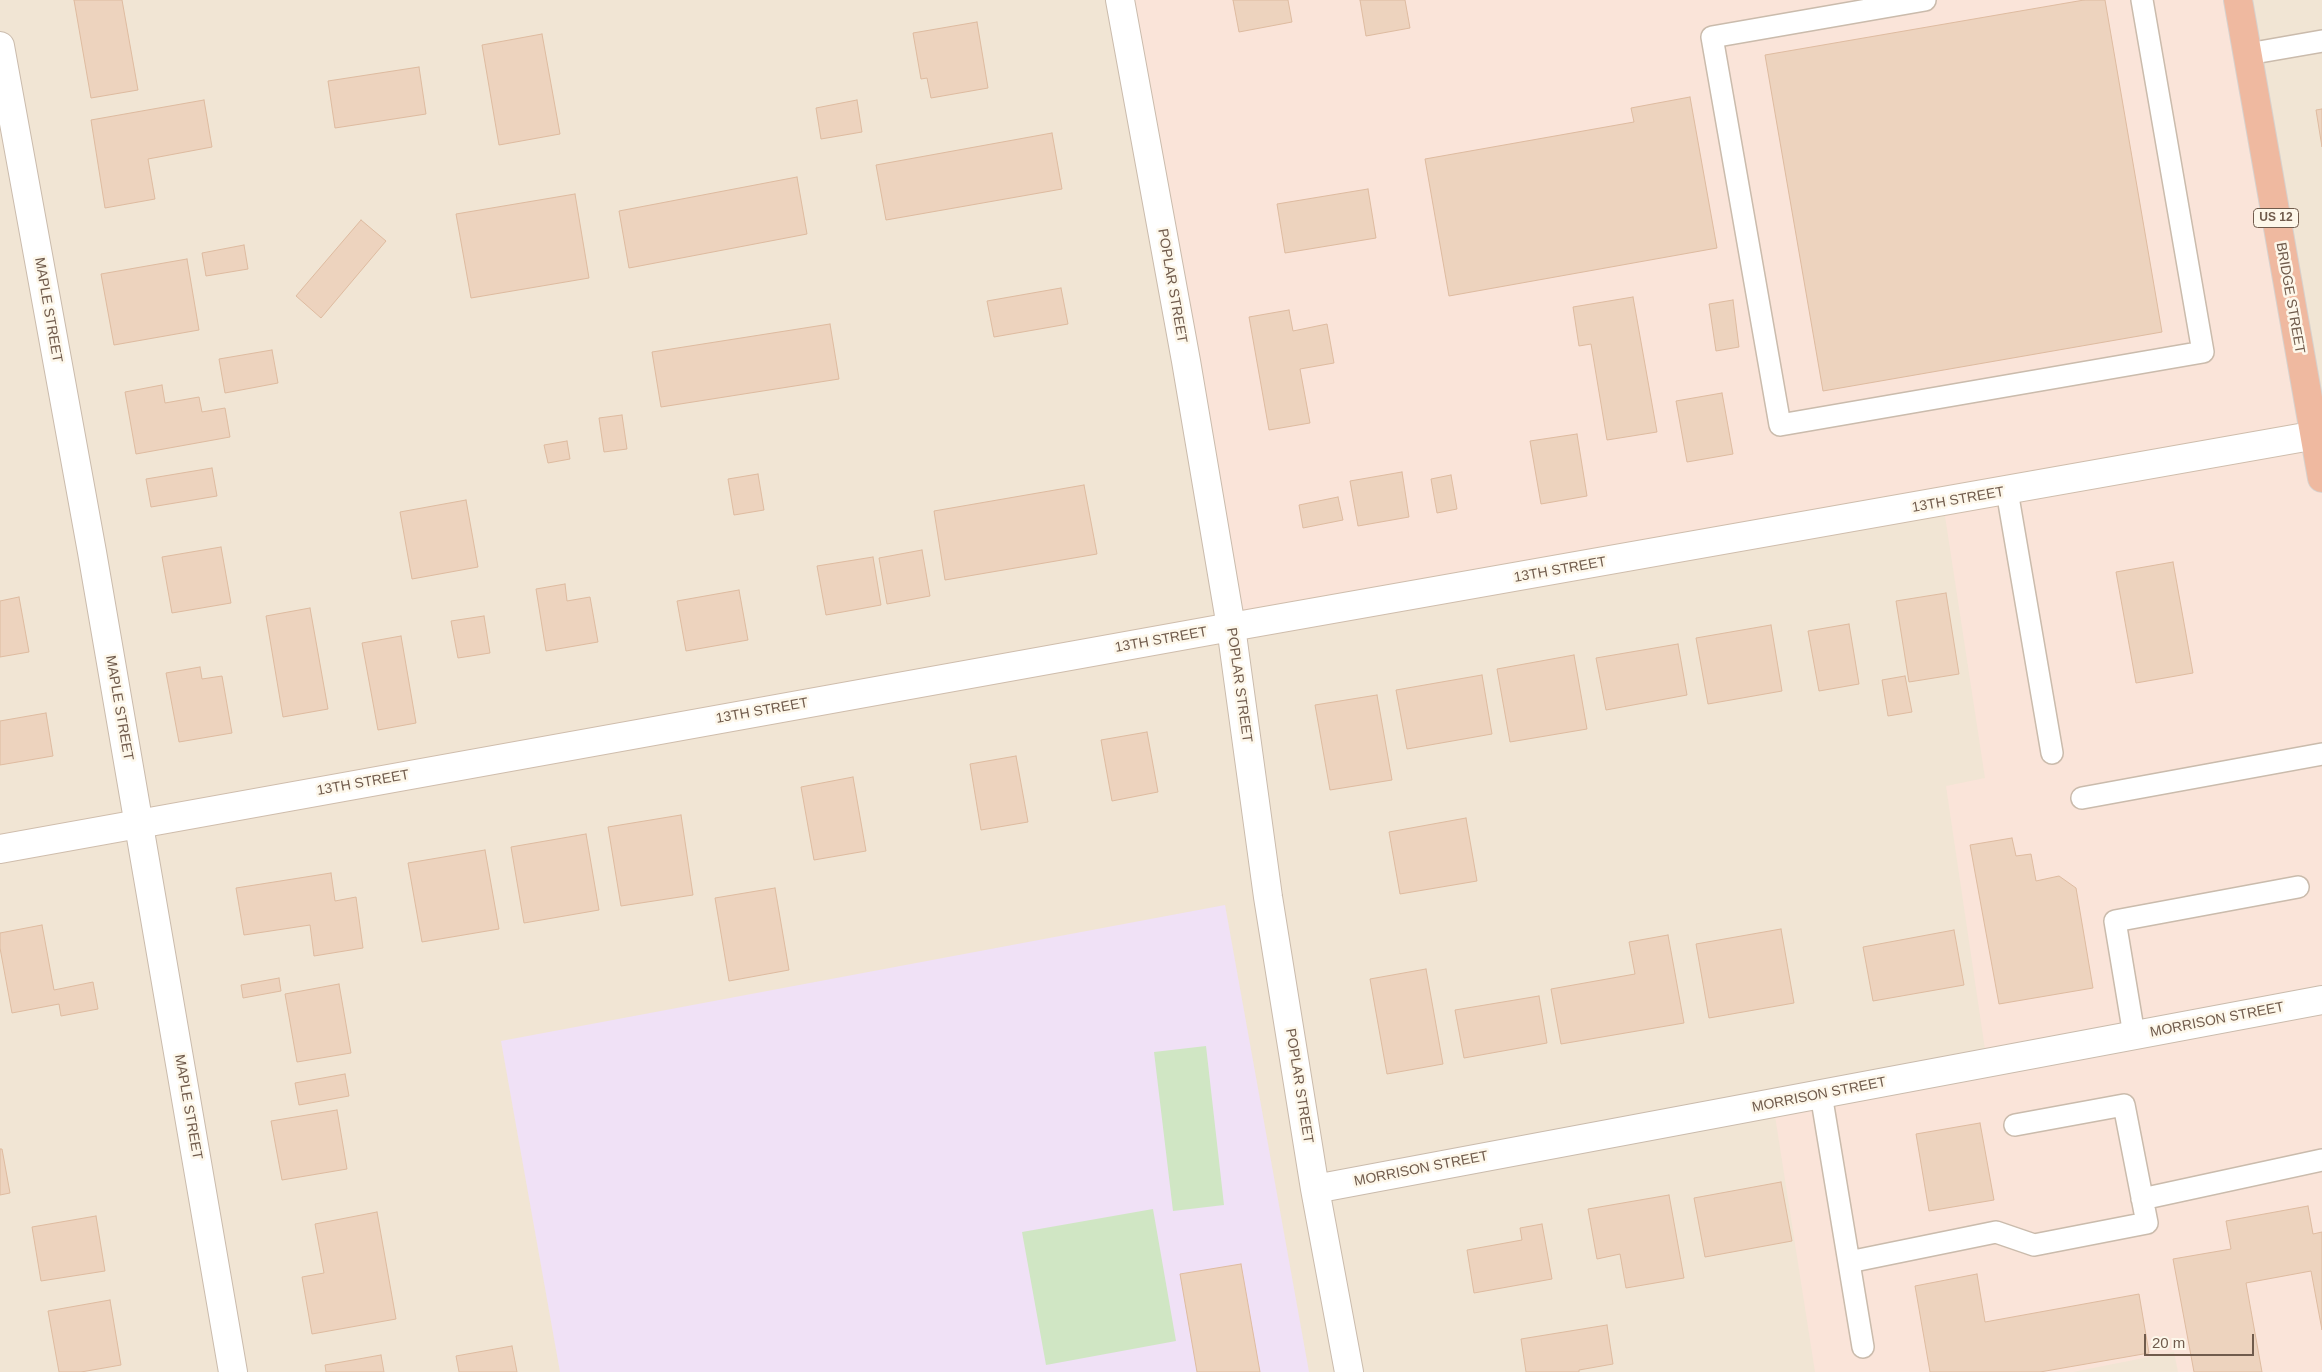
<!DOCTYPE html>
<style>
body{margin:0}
#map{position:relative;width:2322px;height:1372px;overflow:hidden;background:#faf3e5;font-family:Arial,sans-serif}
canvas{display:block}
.scale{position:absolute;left:2144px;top:1334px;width:110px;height:22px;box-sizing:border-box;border:2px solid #705b4c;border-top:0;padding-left:6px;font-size:15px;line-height:18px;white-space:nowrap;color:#705b4c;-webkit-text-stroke:4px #fdf7ea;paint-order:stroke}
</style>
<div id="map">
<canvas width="2322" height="1372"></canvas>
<div class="scale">20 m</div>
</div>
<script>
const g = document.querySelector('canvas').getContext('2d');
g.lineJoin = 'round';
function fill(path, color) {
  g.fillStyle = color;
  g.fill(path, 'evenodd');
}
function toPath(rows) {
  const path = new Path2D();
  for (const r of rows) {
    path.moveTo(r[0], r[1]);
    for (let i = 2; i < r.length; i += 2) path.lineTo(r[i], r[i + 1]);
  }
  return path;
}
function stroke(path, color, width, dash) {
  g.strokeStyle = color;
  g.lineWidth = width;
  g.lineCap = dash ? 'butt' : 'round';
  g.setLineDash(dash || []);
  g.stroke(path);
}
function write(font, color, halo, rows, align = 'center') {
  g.font = font + ' Arial,sans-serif';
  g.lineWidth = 5;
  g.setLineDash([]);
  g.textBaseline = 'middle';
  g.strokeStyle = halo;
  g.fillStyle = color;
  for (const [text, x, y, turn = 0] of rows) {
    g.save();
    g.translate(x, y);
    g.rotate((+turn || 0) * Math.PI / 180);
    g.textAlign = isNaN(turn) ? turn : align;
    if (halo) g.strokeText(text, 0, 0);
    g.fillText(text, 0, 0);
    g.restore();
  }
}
fill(toPath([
 [0,0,2322,0,2322,1372,0,1372]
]), '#f1e5d4');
fill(toPath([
 [1120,0,2238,0,2322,435,2322,1372,2178,1372,2174,1352,2073,1372,1815,1372,1773,1103,1987,1063,1946,786,1985,778,1943,503,1231,627]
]), '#fae4d9');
fill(toPath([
 [1225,905,1309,1372,560,1372,501,1041]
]), '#f0e1f6');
fill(toPath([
 [1206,1046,1224,1205,1173,1211,1154,1052],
 [1153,1209,1176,1341,1046,1365,1022,1232]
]), '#d0e6c4');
const building = toPath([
 [74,0,122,0,138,90,91,98,74,0],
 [1233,0,1288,0,1292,22,1239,32,1233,0],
 [1360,0,1405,0,1410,28,1366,36,1360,0],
 [2084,0,2105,0,2162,332,1823,391,1765,55,2084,0],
 [977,22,988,88,931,98,927,78,921,79,913,33,977,22],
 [542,34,560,134,499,145,482,45,542,34],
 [419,67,426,114,335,128,328,81,419,67],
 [1690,97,1717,248,1449,296,1425,159,1634,122,1631,108,1690,97],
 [204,100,212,147,148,159,155,199,105,208,91,120,204,100],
 [857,100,862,132,821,139,816,108,857,100],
 [2322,109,2322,147,2316,110,2322,109],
 [1052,133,1062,189,886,220,876,165,1052,133],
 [797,177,807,234,629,268,619,211,797,177],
 [1368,189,1376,238,1285,253,1277,204,1368,189],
 [575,194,589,278,471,298,456,214,575,194],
 [361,220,386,241,321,318,296,296,361,220],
 [244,245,248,269,206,276,202,253,244,245],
 [187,259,199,330,114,345,101,274,187,259],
 [1061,288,1068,324,994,337,987,301,1061,288],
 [1633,297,1657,432,1607,440,1591,344,1579,346,1573,307,1633,297],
 [1733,300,1739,347,1716,351,1709,304,1733,300],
 [1289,310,1293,331,1327,324,1334,363,1300,369,1310,423,1269,430,1249,317,1289,310],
 [830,324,839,379,661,407,652,352,830,324],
 [272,350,278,383,225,393,219,359,272,350],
 [162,385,165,403,199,397,202,412,225,408,230,437,136,454,125,392,162,385],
 [1722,393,1733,454,1687,462,1676,401,1722,393],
 [622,415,627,449,604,452,599,418,622,415],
 [1577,434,1587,496,1541,504,1530,441,1577,434],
 [567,441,570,459,548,463,544,445,567,441],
 [212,468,217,496,151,507,146,479,212,468],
 [1402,472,1409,517,1358,526,1350,481,1402,472],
 [758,474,764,510,734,515,728,479,758,474],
 [1451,475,1457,509,1437,513,1431,479,1451,475],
 [1084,485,1097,554,945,580,934,511,1084,485],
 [1338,497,1343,520,1303,528,1299,505,1338,497],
 [466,500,478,567,412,579,400,512,466,500],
 [221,547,231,603,172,613,162,557,221,547],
 [922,550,930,596,887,604,879,558,922,550],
 [873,557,881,605,826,615,817,566,873,557],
 [2173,562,2193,673,2136,683,2116,572,2173,562],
 [565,584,567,601,590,597,598,642,546,651,536,589,565,584],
 [739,590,748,640,686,651,677,601,739,590],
 [1946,593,1959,674,1909,682,1896,601,1946,593],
 [19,597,29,652,0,657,0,601,19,597],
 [310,608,328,709,283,717,266,616,310,608],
 [484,616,490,653,458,658,451,621,484,616],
 [1849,624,1859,684,1819,691,1808,631,1849,624],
 [1771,625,1782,691,1708,704,1696,638,1771,625],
 [401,636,416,723,378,730,362,643,401,636],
 [1678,644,1687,695,1606,710,1596,658,1678,644],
 [1574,655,1587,729,1510,742,1497,669,1574,655],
 [200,667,202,679,222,676,232,733,179,742,166,673,200,667],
 [1482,675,1492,734,1407,749,1396,690,1482,675],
 [1905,676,1912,712,1888,716,1882,680,1905,676],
 [1377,695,1392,780,1330,790,1315,705,1377,695],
 [46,713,53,756,0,765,0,721,46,713],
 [1147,732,1158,792,1112,801,1101,740,1147,732],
 [1016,756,1028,822,981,830,970,764,1016,756],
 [853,777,866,851,814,860,801,787,853,777],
 [681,815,693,895,621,906,608,827,681,815],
 [1466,818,1477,881,1400,894,1389,832,1466,818],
 [586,834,599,910,524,923,511,847,586,834],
 [2012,838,2016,856,2031,854,2036,881,2059,876,2076,888,2093,988,1999,1004,1970,845,2012,838],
 [485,850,499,929,422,942,408,863,485,850],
 [331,873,335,901,356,897,363,948,314,956,310,925,244,935,236,888,331,873],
 [775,888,789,970,729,981,715,898,775,888],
 [42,925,54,990,93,982,98,1009,61,1016,59,1004,12,1013,0,948,0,933,42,925],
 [1781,929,1794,1003,1709,1018,1696,944,1781,929],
 [1954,930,1964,985,1873,1001,1863,947,1954,930],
 [1668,935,1684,1023,1561,1044,1551,989,1635,974,1629,942,1668,935],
 [1426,969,1443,1064,1387,1074,1370,979,1426,969],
 [279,978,281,991,243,998,241,985,279,978],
 [339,984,351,1053,297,1062,285,994,339,984],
 [1539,996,1547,1043,1464,1058,1455,1010,1539,996],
 [345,1074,349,1096,299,1105,295,1083,345,1074],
 [337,1110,347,1169,282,1180,271,1121,337,1110],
 [1980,1123,1994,1200,1929,1211,1916,1134,1980,1123],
 [0,1149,2,1149,10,1193,0,1195,0,1149],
 [1781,1182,1792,1241,1705,1257,1694,1198,1781,1182],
 [1669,1195,1684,1278,1626,1288,1620,1254,1597,1259,1588,1209,1669,1195],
 [2308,1206,2313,1234,2322,1232,2322,1330,2311,1271,2246,1283,2262,1372,2194,1372,2173,1259,2231,1249,2226,1221,2308,1206],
 [377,1212,396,1319,312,1334,302,1277,324,1273,315,1224,377,1212],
 [96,1216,105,1271,41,1281,32,1227,96,1216],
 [1542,1224,1552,1279,1474,1293,1467,1250,1522,1240,1520,1228,1542,1224],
 [1241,1264,1260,1372,1197,1372,1180,1274,1241,1264],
 [1977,1274,1985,1322,2139,1294,2149,1353,2040,1372,1930,1372,1915,1286,1977,1274],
 [110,1300,121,1365,81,1372,59,1372,48,1311,110,1300],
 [1607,1325,1613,1364,1579,1370,1579,1372,1526,1372,1521,1339,1607,1325],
 [512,1346,517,1372,459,1372,456,1356,512,1346],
 [381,1355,384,1372,326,1372,325,1365,381,1355]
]);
fill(building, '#edd3be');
stroke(building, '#debba0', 1);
const lane = toPath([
 [1925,0,1712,37,1780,425,2203,352,2142,0],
 [2248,54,2322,41],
 [2007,491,2052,753],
 [2082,798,2322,754],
 [2134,1035,2115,921,2298,887],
 [1821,1094,1863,1347],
 [2142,1199,2322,1160],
 [1849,1262,1996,1232,2034,1245,2147,1223,2124,1105,2015,1125]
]);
const street = toPath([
 [1120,0,1186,361,1231,627,1268,897,1315,1189,1349,1372],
 [0,46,92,552,233,1372],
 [1315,1189,2322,1000]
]);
const secondary = toPath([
 [0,849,1231,627,2322,434]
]);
const highway = toPath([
 [2238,0,2322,478]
]);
stroke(lane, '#cabbac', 24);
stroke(street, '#cabbac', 30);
stroke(secondary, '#cfbdac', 30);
stroke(highway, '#d7d1cd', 30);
stroke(lane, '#fff', 21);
stroke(street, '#fff', 28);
stroke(secondary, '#fff', 28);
stroke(highway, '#efb9a0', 28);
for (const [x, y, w] of [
 [2276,218,45]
]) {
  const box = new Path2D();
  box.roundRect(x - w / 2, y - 9.5, w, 19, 4);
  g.fillStyle = '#fdf7ea';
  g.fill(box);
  stroke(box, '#705b4c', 1);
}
write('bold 12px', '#705b4c', null, [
 ["US 12",2276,218]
]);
write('14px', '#705b4c', '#fdf7ea', [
 ["POPLAR STREET",1172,286,80],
 ["BRIDGE STREET",2290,298,80],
 ["MAPLE STREET",48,310,80],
 ["13TH STREET",1958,500,-10],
 ["13TH STREET",1560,570,-10],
 ["13TH STREET",1161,640,-10],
 ["POPLAR STREET",1239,685,82],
 ["MAPLE STREET",119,708,80],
 ["13TH STREET",762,711,-10],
 ["13TH STREET",363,783,-10],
 ["MORRISON STREET",2217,1020,-11],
 ["POPLAR STREET",1299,1086,81],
 ["MORRISON STREET",1819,1095,-11],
 ["MAPLE STREET",188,1107,80],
 ["MORRISON STREET",1421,1169,-11]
]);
</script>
